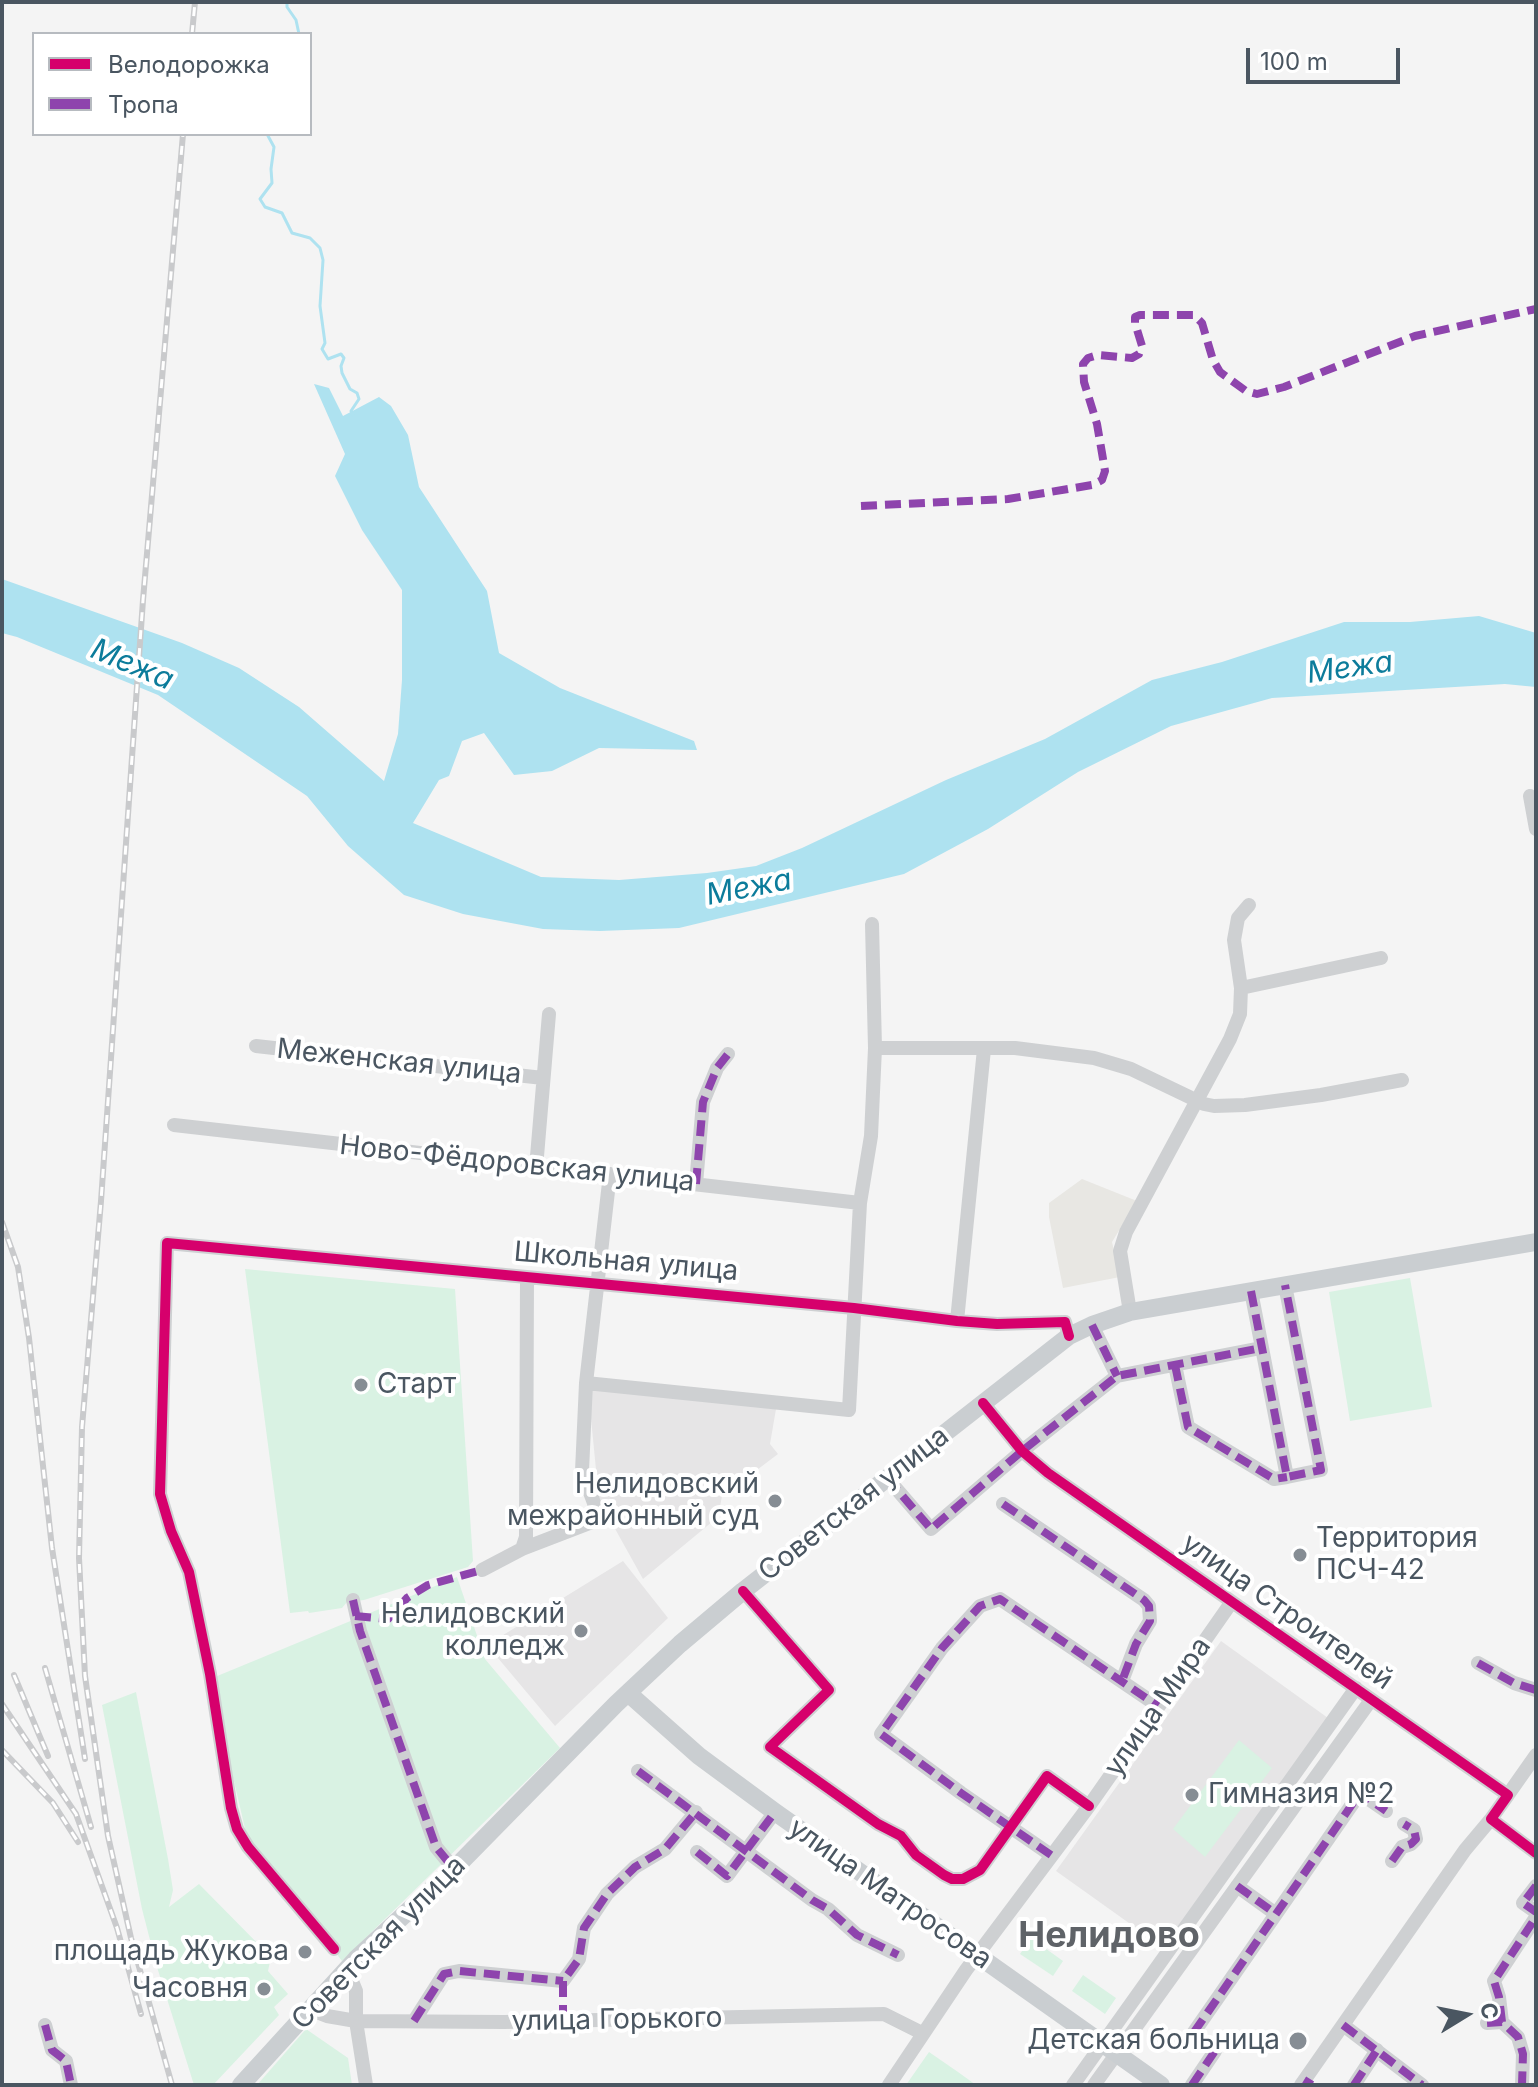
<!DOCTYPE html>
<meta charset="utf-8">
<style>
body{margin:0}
#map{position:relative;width:1538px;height:2087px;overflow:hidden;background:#f4f4f4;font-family:Inter,sans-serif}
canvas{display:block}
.frame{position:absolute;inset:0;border:4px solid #4a5661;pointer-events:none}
.legend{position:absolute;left:32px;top:32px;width:280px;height:104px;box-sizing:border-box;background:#fff;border:2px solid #b7bbc0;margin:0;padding:10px 14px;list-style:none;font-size:24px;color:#4a5661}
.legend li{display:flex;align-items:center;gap:16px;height:40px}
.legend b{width:40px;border:2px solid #b7bbc0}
.north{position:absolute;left:1426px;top:1975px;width:80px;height:80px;-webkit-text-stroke:6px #fff;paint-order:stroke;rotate:80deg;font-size:22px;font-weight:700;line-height:32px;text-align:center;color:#4a5661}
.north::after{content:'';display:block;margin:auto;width:28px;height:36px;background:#4a5661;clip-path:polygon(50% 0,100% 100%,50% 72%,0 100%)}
.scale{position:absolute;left:1246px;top:48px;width:154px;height:36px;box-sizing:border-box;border:4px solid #4a5661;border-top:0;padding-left:10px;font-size:24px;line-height:28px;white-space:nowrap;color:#4a5661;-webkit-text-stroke:6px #fff;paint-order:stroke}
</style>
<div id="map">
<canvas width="1538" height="2087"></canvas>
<div class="frame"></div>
<ul class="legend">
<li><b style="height:10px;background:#d6006c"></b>Велодорожка</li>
<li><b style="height:10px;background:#8e44ad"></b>Тропа</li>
</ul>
<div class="north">С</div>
<div class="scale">100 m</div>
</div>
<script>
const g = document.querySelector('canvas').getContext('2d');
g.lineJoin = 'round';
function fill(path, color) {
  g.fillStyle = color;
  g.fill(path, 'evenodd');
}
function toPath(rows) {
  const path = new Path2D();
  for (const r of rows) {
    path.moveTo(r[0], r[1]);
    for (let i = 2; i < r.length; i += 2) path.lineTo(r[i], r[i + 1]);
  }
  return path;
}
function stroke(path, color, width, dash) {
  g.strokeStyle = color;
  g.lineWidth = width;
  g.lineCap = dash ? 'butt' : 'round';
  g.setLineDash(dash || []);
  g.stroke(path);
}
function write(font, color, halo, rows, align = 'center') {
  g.font = font + ' Inter,sans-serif';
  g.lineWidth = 8;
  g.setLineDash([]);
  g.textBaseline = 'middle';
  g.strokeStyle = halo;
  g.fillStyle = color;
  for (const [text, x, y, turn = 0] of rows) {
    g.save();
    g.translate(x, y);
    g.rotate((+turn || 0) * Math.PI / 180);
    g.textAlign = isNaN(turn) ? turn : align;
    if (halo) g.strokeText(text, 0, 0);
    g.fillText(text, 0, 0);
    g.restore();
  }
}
fill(toPath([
 [1082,1179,1137,1201,1112,1242,1120,1277,1063,1288,1049,1217,1049,1203]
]), '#e8e7e3');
fill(toPath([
 [588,1388,776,1409,770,1444,778,1454,737,1485,723,1491,718,1517,643,1579,599,1500],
 [623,1561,668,1618,555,1726,487,1645],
 [1221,1641,1328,1718,1164,1948,1056,1871]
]), '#e6e5e6');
fill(toPath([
 [245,1269,455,1289,473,1561,468,1567,364,1600,347,1602,342,1608,309,1613,308,1611,290,1613],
 [1410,1278,1432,1407,1350,1421,1329,1292],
 [457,1577,485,1659,560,1748,342,1961,247,1837,210,1679],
 [136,1692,168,1859,173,1890,169,1907,199,1884,271,1957,268,1971,288,1994,274,2007,279,2015,213,2085,194,2085,157,1967,142,1909,102,1705],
 [1239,1740,1272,1768,1205,1857,1173,1829],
 [1031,1938,1063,1961,1053,1976,1020,1954],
 [1083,1975,1116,1998,1105,2014,1072,1991],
 [306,2029,348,2058,352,2085,257,2085],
 [929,2052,958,2072,976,2085,906,2085]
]), '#d9f2e3');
fill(toPath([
 [314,384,329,388,343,416,379,397,391,406,408,435,419,487,487,591,499,653,560,688,694,741,697,750,599,748,552,771,514,775,484,733,462,741,449,776,439,780,413,823,541,877,619,880,707,873,756,866,802,848,946,780,1045,739,1152,680,1222,662,1344,622,1410,622,1479,616,1536,633,1536,687,1505,684,1272,698,1171,726,1078,772,988,829,904,874,679,928,600,931,543,929,463,914,404,895,348,846,307,796,158,695,17,637,2,633,2,579,182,643,239,668,299,707,384,781,398,734,402,680,402,590,362,530,335,476,345,454]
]), '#aee2f0');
stroke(toPath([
 [287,2,287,7,296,20,299,34],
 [267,134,274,147,271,169,272,183,260,199,265,207,282,213,292,233,310,238,320,248,323,260,320,306,325,343,322,349,328,359,341,354,344,358,341,366,342,373,350,389,357,393,359,399,351,411,353,415]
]), '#aee2f0', 3);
stroke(toPath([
 [1530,796,1536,829],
 [1241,988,1381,958],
 [256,1046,543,1078],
 [875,1048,1015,1048,1094,1058,1131,1069,1204,1104,1214,1106,1245,1105,1321,1095,1402,1080],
 [174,1125,860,1203],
 [536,1168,549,1014],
 [696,1184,703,1102,717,1068,728,1054],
 [1251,1291,1287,1477,1321,1470,1285,1285],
 [1130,1312,1120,1251,1126,1232,1230,1039,1240,1014,1241,988,1234,940,1238,918,1249,905],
 [957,1321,984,1049],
 [1092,1325,1117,1376],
 [1175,1365,1188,1427,1274,1479,1287,1477],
 [586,1383,849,1410,860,1203,871,1136,875,1048,872,924],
 [983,1403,1022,1451,1048,1473,1508,1795,1491,1819,1536,1853],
 [887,1478,931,1529,1022,1451,1117,1376,1261,1348],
 [1003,1504,1144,1600,1149,1606,1150,1621,1136,1644,1122,1681],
 [522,1549,526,1537,527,1278],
 [482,1570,522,1549,600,1519,582,1471,586,1383,610,1174],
 [743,1591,829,1690,770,1747,878,1824,901,1836,916,1855,944,1875,952,1879,963,1879,980,1870,1047,1776,1089,1806],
 [353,1600,360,1631,436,1847,454,1869],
 [1478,1663,1514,1683,1536,1690],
 [638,1771,812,1900,828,1909,857,1935,898,1955],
 [697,1852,727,1876,775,1812],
 [1051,1855,961,1793,881,1734,942,1648,980,1606,1000,1599,1158,1706],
 [1392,1861,1402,1847,1411,1844,1416,1839,1414,1830,1404,1824],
 [1237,1886,1276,1914],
 [1536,1886,1523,1903,1536,1912],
 [334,1949,248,1847,237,1829,231,1808,210,1674,189,1572,171,1531,160,1494,167,1243,854,1308,957,1321,997,1324,1065,1322,1069,1336],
 [347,1969,356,1991,356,2021,366,2085],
 [309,2009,327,2016,356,2021,504,2022,884,2014,922,2033],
 [414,2021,444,1974,459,1971,563,1981,579,1959,584,1928,607,1894,635,1867,665,1849,696,1812],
 [1502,2022,1499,1997,1494,1981,1536,1917],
 [1487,2023,1502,2022,1518,2037,1523,2054,1522,2085],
 [45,2025,52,2050,66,2061,71,2085],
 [1343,2025,1422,2085],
 [889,2085,966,1970,1089,1806,1231,1603],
 [1073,2085,1356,1688],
 [1094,2085,1371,1700],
 [1192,2085,1215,2051,1192,2035,1360,1793,1386,1811],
 [1301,2085,1465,1850,1491,1819,1536,1755],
 [1354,2085,1377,2050]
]), '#ced0d2', 14);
stroke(toPath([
 [628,1693,699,1756,775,1812,1161,2085],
 [241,2085,356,1959,454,1869,616,1704,680,1644,743,1591,1069,1336,1092,1325,1130,1312,1536,1242]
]), '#caced1', 18);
const rail = toPath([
 [192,34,195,2],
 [2,1222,18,1267,29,1338,52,1548,85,1759],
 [45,1668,91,1827],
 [14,1675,48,1756],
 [2,1704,76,1814,117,1928,141,2014],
 [2,1750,53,1803,78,1842],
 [172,2085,131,1938,108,1836,85,1676,79,1558,82,1427,101,1201,143,600,183,134]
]);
stroke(rail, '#c9cacc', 6);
stroke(rail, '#fff', 3, [9]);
stroke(toPath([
 [861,506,1008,499,1092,485,1102,480,1105,471,1102,453,1097,424,1084,382,1083,364,1088,358,1098,355,1132,358,1139,354,1142,346,1135,323,1135,317,1140,315,1194,315,1202,323,1213,360,1220,372,1246,391,1257,394,1284,387,1415,336,1536,309],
 [696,1184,703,1102,717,1068,728,1054],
 [1251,1291,1287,1477,1321,1470,1285,1285],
 [1092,1325,1117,1376],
 [1175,1365,1188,1427,1274,1479,1287,1477],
 [887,1478,931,1529,1022,1451,1117,1376,1261,1348],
 [1003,1504,1144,1600,1149,1606,1150,1621,1136,1644,1122,1681],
 [353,1600,360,1631,436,1847,454,1869],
 [355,1616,388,1619,407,1598,428,1585,482,1570],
 [1478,1663,1514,1683,1536,1690],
 [638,1771,812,1900,828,1909,857,1935,898,1955],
 [697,1852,727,1876,775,1812],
 [1051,1855,961,1793,881,1734,942,1648,980,1606,1000,1599,1158,1706],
 [1392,1861,1402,1847,1411,1844,1416,1839,1414,1830,1404,1824],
 [1237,1886,1276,1914],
 [1536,1886,1523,1903,1536,1912],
 [414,2021,444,1974,459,1971,563,1981],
 [563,2021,563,1981,579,1959,584,1928,607,1894,635,1867,665,1849,696,1812],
 [1502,2022,1499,1997,1494,1981,1536,1917],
 [1487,2023,1502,2022,1518,2037,1523,2054,1522,2085],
 [45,2025,52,2050,66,2061,71,2085],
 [1343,2025,1422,2085],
 [1304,2080,1312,2085],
 [1192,2085,1215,2051,1192,2035,1360,1793,1386,1811],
 [1354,2085,1377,2050]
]), '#8e44ad', 8, [16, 8]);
stroke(toPath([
 [983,1403,1022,1451,1048,1473,1508,1795,1491,1819,1536,1853],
 [743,1591,829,1690,770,1747,878,1824,901,1836,916,1855,944,1875,952,1879,963,1879,980,1870,1047,1776,1089,1806],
 [334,1949,248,1847,237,1829,231,1808,210,1674,189,1572,171,1531,160,1494,167,1243,854,1308,957,1321,997,1324,1065,1322,1069,1336]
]), '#d6006c', 10);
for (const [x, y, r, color] of [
 [361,1385,8,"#868d94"],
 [775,1501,8,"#868d94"],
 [1300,1555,8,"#868d94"],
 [581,1631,8,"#868d94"],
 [1192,1795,8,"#868d94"],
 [305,1952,8,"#868d94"],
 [264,1989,8,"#868d94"],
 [1298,2041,10,"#868d94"]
]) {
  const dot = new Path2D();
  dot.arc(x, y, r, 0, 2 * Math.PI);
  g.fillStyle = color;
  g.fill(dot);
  stroke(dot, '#fff', 3);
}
write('28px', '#4a5661', '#fff', [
 ["Меженская улица",399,1062,6],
 ["Ново-Фёдоровская улица",517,1164,6],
 ["Школьная улица",626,1262,5],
 ["Советская улица",854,1504,-38],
 ["улица Строителей",1287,1612,35],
 ["улица Мира",1158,1707,-55],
 ["улица Матросова",890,1894,35],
 ["Советская улица",379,1943,-45],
 ["улица Горького",617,2020,-1]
]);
write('28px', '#4a5661', '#fff', [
 ["Старт",377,1385,"left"],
 ["Нелидовский",759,1485],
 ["межрайонный суд",759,1517],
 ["Территория",1316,1539,"left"],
 ["ПСЧ-42",1316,1571,"left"],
 ["Нелидовский",565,1615],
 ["колледж",565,1647],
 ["Гимназия №2",1208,1795,"left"],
 ["площадь Жукова",289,1952],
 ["Часовня",248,1989],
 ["Детская больница",1280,2041]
], 'right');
write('italic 30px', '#0c7c9b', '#fff', [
 ["Межа",132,665,23],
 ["Межа",1350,668,-8],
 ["Межа",749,888,-11]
]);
write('bold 36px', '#5f6368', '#fff', [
 ["Нелидово",1109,1936]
]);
</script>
